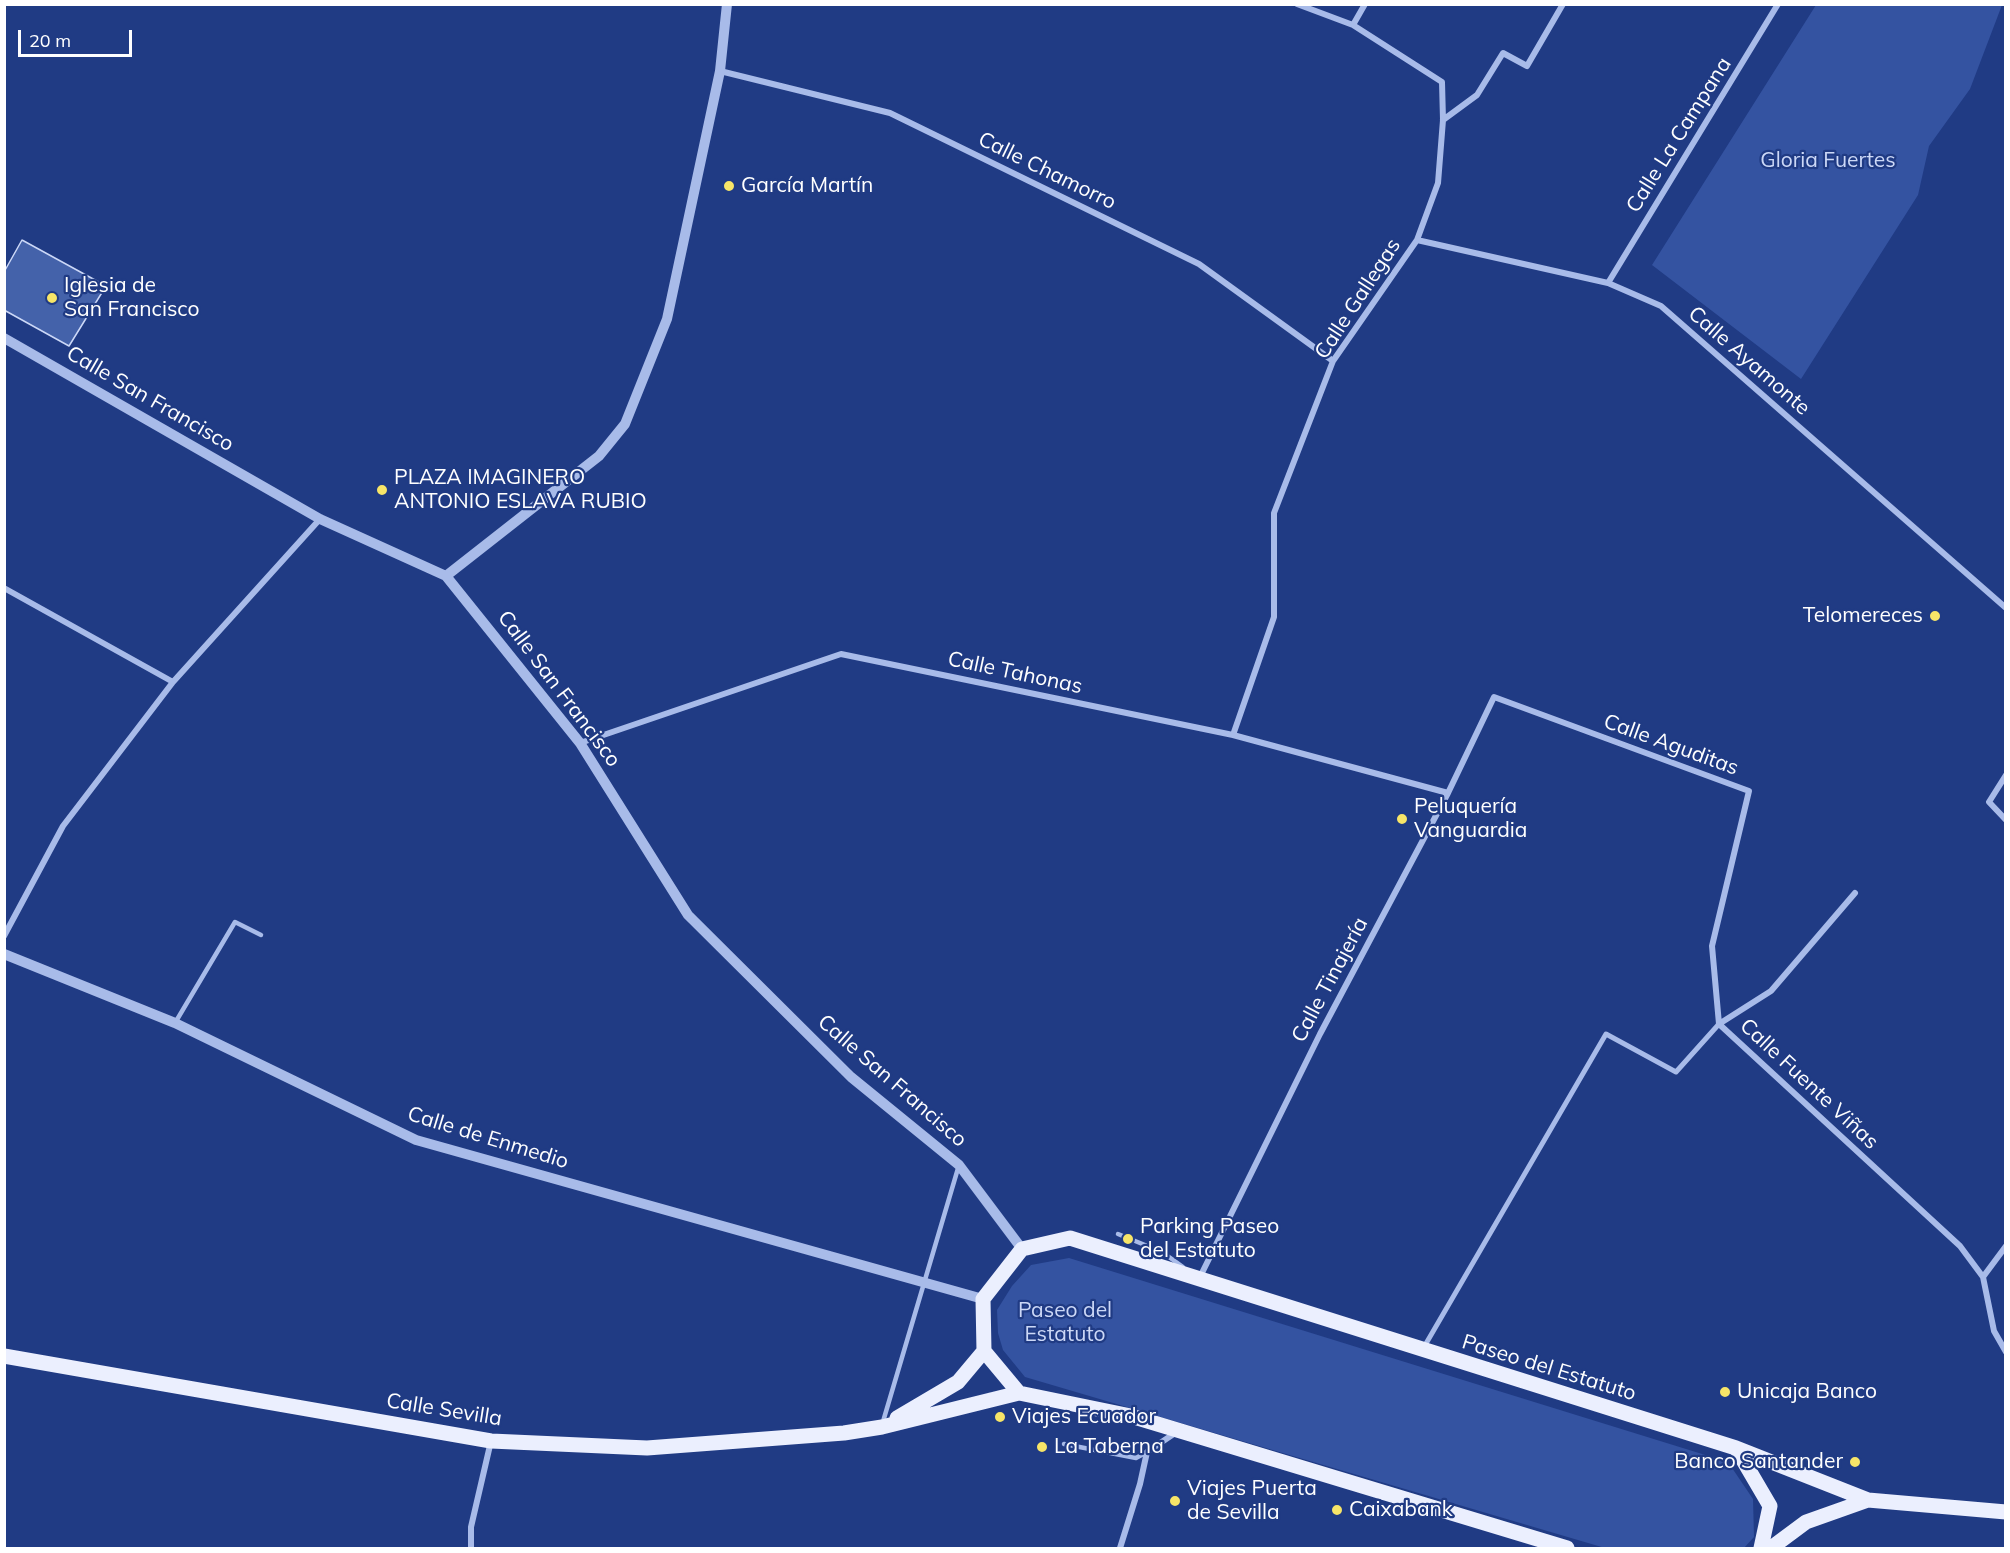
<!DOCTYPE html>
<meta charset="utf-8">
<style>
body{margin:0}
#map{position:relative;width:2010px;height:1553px;overflow:hidden;background:#203b84;font-family:Mulish,sans-serif}
canvas{display:block}
.frame{position:absolute;inset:0;border:6px solid #fff;pointer-events:none}
.scale{position:absolute;left:18px;top:30px;width:114px;height:27px;box-sizing:border-box;border:3px solid #fff;border-top:0;padding-left:8px;font-size:18px;line-height:21px;white-space:nowrap;color:#fff;-webkit-text-stroke:4px #203b84;paint-order:stroke}
</style>
<div id="map">
<canvas width="2010" height="1553"></canvas>
<div class="frame"></div>
<div class="scale">20 m</div>
</div>
<script>
const g = document.querySelector('canvas').getContext('2d');
g.lineJoin = 'round';
function fill(path, color) {
  g.fillStyle = color;
  g.fill(path, 'evenodd');
}
function toPath(rows) {
  const path = new Path2D();
  for (const r of rows) {
    path.moveTo(r[0], r[1]);
    for (let i = 2; i < r.length; i += 2) path.lineTo(r[i], r[i + 1]);
  }
  return path;
}
function stroke(path, color, width, dash) {
  g.strokeStyle = color;
  g.lineWidth = width;
  g.lineCap = dash ? 'butt' : 'round';
  g.setLineDash(dash || []);
  g.stroke(path);
}
function write(font, color, halo, rows, align = 'center') {
  g.font = font + ' Mulish,sans-serif';
  g.lineWidth = 4.5;
  g.setLineDash([]);
  g.textBaseline = 'middle';
  g.strokeStyle = halo;
  g.fillStyle = color;
  for (const [text, x, y, turn = 0] of rows) {
    g.save();
    g.translate(x, y);
    g.rotate((+turn || 0) * Math.PI / 180);
    g.textAlign = isNaN(turn) ? turn : align;
    if (halo) g.strokeText(text, 0, 0);
    g.fillText(text, 0, 0);
    g.restore();
  }
}
fill(toPath([
 [1816,5,2002,5,1970,89,1929,146,1918,195,1801,379,1652,265],
 [1069,1258,1728,1462,1753,1499,1754,1537,1744,1548,1605,1548,1025,1377,1003,1350,998,1333,997,1310,1012,1286,1031,1265]
]), '#3453a1');
const building = toPath([
 [22,240,106,286,69,346,4,310,4,272,22,240]
]);
fill(building, '#4462aa');
stroke(building, '#ccd8f7', 1.5);
stroke(toPath([
 [175,1023,235,922,261,935],
 [1118,1234,1162,1252,1183,1267],
 [882,1425,959,1165],
 [1064,1444,1136,1458,1147,1452]
]), '#a8bbe9', 4.5);
stroke(toPath([
 [1424,1347,1606,1034,1676,1072,1719,1024]
]), '#a8bbe9', 5);
stroke(toPath([
 [1353,25,1365,4],
 [720,71,890,113,1199,264,1333,361],
 [1443,120,1477,95,1503,53,1527,66,1563,4],
 [1417,240,1608,283,1661,306,2006,608],
 [1608,283,1778,4],
 [4,588,173,682],
 [1233,735,1274,617,1274,513,1333,361,1417,240,1438,183,1443,120,1442,82,1353,25,1297,4],
 [580,743,841,654,1233,735,1448,793],
 [2006,775,1989,802,2006,820],
 [4,936,63,826,173,682,320,519],
 [1719,1024,1960,1246,1983,1277,2006,1246],
 [1719,1024,1771,991,1855,893],
 [1983,1277,1994,1331,2006,1352],
 [1199,1279,1320,1034,1448,793,1494,697,1749,791,1712,946,1719,1024],
 [471,1548,471,1527,491,1441],
 [1120,1548,1140,1484,1147,1452,1178,1431]
]), '#a8bbe9', 6);
stroke(toPath([
 [4,338,320,519,446,576,580,743,688,915,851,1077,959,1165,1022,1249],
 [446,576,599,456,625,424,667,319,720,71,727,4],
 [4,954,175,1023,416,1140,983,1299]
]), '#a8bbe9', 10);
stroke(toPath([
 [4,1356,491,1441,647,1448,844,1433,882,1427,1019,1393],
 [897,1418,958,1382,984,1351],
 [1736,1448,1868,1500,2006,1512],
 [1567,1548,1131,1416,1019,1393,984,1351,983,1299,1022,1249,1070,1238,1736,1448,1770,1506,1761,1548],
 [1771,1548,1806,1522,1868,1500]
]), '#ebeffe', 15);
for (const [x, y, r, color] of [
 [729,186,6,"#f7e568"],
 [52,298,6,"#f7e568"],
 [382,490,6,"#f7e568"],
 [1935,616,6,"#f7e568"],
 [1402,819,6,"#f7e568"],
 [1128,1239,6,"#f7e568"],
 [1725,1392,6,"#f7e568"],
 [1000,1417,6,"#f7e568"],
 [1042,1447,6,"#f7e568"],
 [1855,1462,6,"#f7e568"],
 [1175,1501,6,"#f7e568"],
 [1337,1510,6,"#f7e568"]
]) {
  const dot = new Path2D();
  dot.arc(x, y, r, 0, 2 * Math.PI);
  g.fillStyle = color;
  g.fill(dot);
  stroke(dot, '#203b84', 2);
}
write('21px', '#fff', '#203b84', [
 ["Calle La Campana",1679,135,-58],
 ["Calle Chamorro",1047,171,26],
 ["Calle Gallegas",1358,299,-57],
 ["Calle Ayamonte",1749,361,41],
 ["Calle San Francisco",150,399,30],
 ["Calle Tahonas",1015,673,12],
 ["Calle San Francisco",559,689,53],
 ["Calle Aguditas",1671,745,20],
 ["Calle Tinajería",1330,980,-62],
 ["Calle San Francisco",892,1081,41],
 ["Calle Fuente Viñas",1809,1084,43],
 ["Calle de Enmedio",488,1138,17],
 ["Paseo del Estatuto",1549,1368,17],
 ["Calle Sevilla",444,1410,9]
]);
write('21px', '#ccd8f7', '#203b84', [
 ["Gloria Fuertes",1828,161],
 ["Paseo del",1065,1311],
 ["Estatuto",1065,1335]
]);
write('21px', '#fff', '#203b84', [
 ["García Martín",741,186],
 ["Iglesia de",64,286],
 ["San Francisco",64,310],
 ["PLAZA IMAGINERO",394,478],
 ["ANTONIO ESLAVA RUBIO",394,502],
 ["Telomereces",1923,616,"right"],
 ["Peluquería",1414,807],
 ["Vanguardia",1414,831],
 ["Parking Paseo",1140,1227],
 ["del Estatuto",1140,1251],
 ["Unicaja Banco",1737,1392],
 ["Viajes Ecuador",1012,1417],
 ["La Taberna",1054,1447],
 ["Banco Santander",1843,1462,"right"],
 ["Viajes Puerta",1187,1489],
 ["de Sevilla",1187,1513],
 ["Caixabank",1349,1510]
], 'left');
</script>
